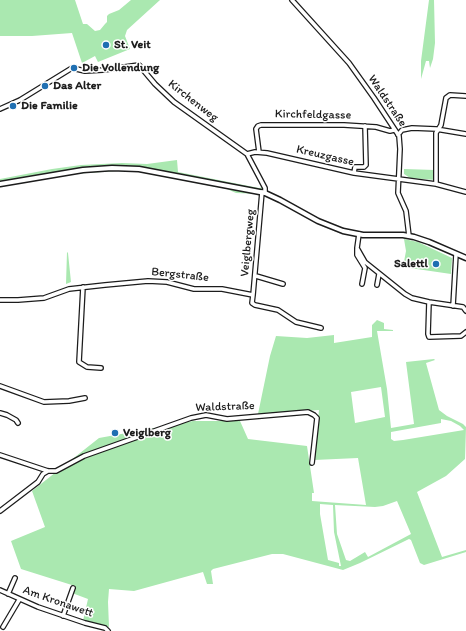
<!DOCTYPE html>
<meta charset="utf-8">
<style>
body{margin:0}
canvas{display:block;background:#fff}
</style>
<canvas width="466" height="631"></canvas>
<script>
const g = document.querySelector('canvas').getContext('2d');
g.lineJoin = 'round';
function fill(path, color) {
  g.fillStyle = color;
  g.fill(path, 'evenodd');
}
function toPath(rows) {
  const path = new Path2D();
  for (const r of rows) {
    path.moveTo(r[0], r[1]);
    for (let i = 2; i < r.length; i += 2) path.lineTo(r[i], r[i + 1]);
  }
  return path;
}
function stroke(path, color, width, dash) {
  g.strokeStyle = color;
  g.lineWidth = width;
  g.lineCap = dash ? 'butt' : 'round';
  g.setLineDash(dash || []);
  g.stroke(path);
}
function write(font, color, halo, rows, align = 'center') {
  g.font = font + ' Itim,sans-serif';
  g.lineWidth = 3;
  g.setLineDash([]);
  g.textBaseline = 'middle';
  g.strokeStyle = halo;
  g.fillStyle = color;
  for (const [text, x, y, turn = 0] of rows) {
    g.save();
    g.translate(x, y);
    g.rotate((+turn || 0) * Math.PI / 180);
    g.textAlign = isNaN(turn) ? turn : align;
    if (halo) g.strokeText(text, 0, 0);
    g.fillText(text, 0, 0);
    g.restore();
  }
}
fill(toPath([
 [0,0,75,0,83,24,87,24,95,31,100,30,105,24,107,22,107,16,109,14,119,10,131,0,160,0,127,30,125,36,130,49,98,62,95,56,82,63,72,33,32,36,0,36],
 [429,0,434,0,435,43,433,59,430,68,429,61,426,61,421,79,421,61],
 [177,160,178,172,259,188,263,187,262,196,259,194,236,193,227,189,139,172,117,171,72,174,0,187,0,179,52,169,81,165,122,163,147,164],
 [404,169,435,170,435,180,410,178,404,174],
 [404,239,418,242,452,258,451,274,403,267,406,251],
 [67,252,68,253,71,282,66,284],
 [377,320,384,323,384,329,393,330,393,331,377,331,387,389,391,428,414,424,406,362,434,359,435,360,426,363,439,410,447,416,463,424,466,427,465,459,446,476,417,492,442,557,466,550,466,552,424,565,420,563,411,540,409,539,360,563,343,570,283,554,272,554,213,569,211,571,213,584,207,584,203,572,134,591,109,589,108,602,109,627,83,621,88,599,72,593,75,586,21,569,11,541,45,527,32,491,99,438,193,421,240,421,248,439,307,446,314,493,312,493,312,501,366,505,358,458,314,460,319,410,258,414,270,356,276,336,307,338,334,335,334,343,372,337,372,325],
 [381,387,385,417,355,423,351,392],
 [441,419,451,421,460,426,464,430,403,440,394,441,391,439,391,432,441,423],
 [397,501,411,534,368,557,365,552,350,561,346,560,337,534,335,505,375,507,383,506],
 [320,504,333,505,334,532,341,566,339,566,339,563,328,560,320,514]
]), '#aae8b0');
const minor = toPath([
 [292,0,349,63,374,98,399,136,400,149,398,193,406,211,409,236],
 [0,109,20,100,72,68,85,71,103,70,139,65,155,84,174,102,247,154,265,188,265,193],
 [398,135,402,130,412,128,436,129,466,134],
 [259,152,256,129,258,126,261,125,344,125,376,127,390,131,394,130],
 [247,154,255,152,267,153,354,173,436,184,466,192],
 [354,173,355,167,364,167,366,165,365,126],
 [436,184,436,133,441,125,446,98,450,95,466,96],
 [359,234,357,248,365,262,405,294,412,298,429,302,463,307,466,311],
 [357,249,357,255,365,268,362,284],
 [256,276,283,284],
 [377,285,379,274],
 [83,287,79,362,87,367,101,368],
 [253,295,262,192],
 [0,300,18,300,44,298,69,289,105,285,148,281,167,282,194,289,222,289,253,295,252,303,255,305,278,310,296,322,321,328],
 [429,302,428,334,429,337,461,336,466,332],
 [453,306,456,254],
 [0,386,44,402,69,401,85,398],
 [0,413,7,415,16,420,18,423],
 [0,455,48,471,56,471,84,456,191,418,206,415,227,419,308,412,314,415,317,418,312,463],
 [0,511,38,482,43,474,48,471],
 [0,590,38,607,85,623,105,628,108,631],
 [8,594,15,578],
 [63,616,73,588],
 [3,627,19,600]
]);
const major = toPath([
 [0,184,83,170,112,168,139,169,265,193,280,200,318,221,343,231,363,235,403,235,414,237,429,242,466,258]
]);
stroke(minor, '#1c1c1c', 6);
stroke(major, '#1c1c1c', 7);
stroke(minor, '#fff', 3.5);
stroke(major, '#fff', 4);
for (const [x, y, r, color] of [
 [106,45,4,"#1f6fb2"],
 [74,68,4,"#1f6fb2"],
 [45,86,4,"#1f6fb2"],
 [13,106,4,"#1f6fb2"],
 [436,264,4,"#1f6fb2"],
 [115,433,4,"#1f6fb2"]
]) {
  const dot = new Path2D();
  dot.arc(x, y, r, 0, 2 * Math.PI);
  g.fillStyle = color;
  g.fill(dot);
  stroke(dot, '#fff', 1.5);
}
write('bold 12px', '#1c1c1c', '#fff', [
 ["St. Veit",114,45],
 ["Die Vollendung",82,68],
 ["Das Alter",53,86],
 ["Die Familie",21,106],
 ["Salettl",428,264,"right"],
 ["Veiglberg",123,433]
], 'left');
write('12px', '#1c1c1c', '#fff', [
 ["Kirchenweg",193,101,38],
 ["Waldstraße",387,101,56],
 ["Kirchfeldgasse",313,115,1],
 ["Kreuzgasse",325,156,13],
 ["Veiglbergweg",248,243,-85],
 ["Bergstraße",180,275,6],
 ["Waldstraße",225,407,-2],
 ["Am Kronawett",58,602,19]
]);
</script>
